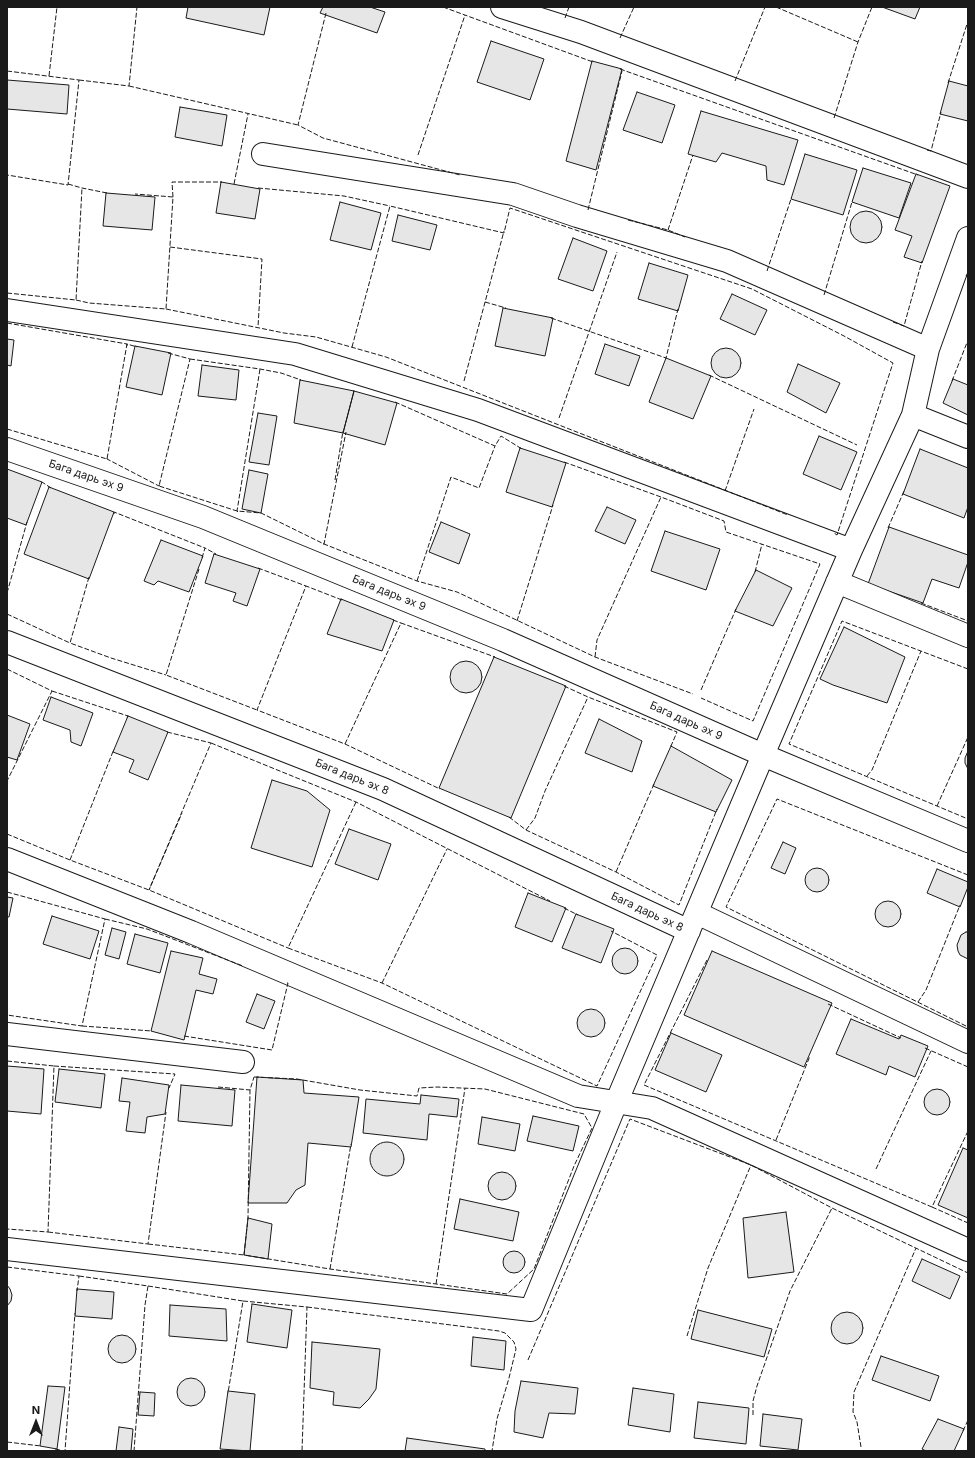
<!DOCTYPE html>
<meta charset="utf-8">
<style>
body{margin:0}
#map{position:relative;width:975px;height:1458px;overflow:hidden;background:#fff;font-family:Inter,sans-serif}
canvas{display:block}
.frame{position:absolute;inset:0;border:8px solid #1a1a1a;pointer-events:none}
.north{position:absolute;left:16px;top:1402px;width:40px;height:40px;-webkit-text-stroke:3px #fff;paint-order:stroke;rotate:0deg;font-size:11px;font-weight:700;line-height:16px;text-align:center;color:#1a1a1a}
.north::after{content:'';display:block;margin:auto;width:14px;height:18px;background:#1a1a1a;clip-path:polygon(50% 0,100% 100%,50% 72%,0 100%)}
</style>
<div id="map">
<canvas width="975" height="1458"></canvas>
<div class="frame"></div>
<div class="north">N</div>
</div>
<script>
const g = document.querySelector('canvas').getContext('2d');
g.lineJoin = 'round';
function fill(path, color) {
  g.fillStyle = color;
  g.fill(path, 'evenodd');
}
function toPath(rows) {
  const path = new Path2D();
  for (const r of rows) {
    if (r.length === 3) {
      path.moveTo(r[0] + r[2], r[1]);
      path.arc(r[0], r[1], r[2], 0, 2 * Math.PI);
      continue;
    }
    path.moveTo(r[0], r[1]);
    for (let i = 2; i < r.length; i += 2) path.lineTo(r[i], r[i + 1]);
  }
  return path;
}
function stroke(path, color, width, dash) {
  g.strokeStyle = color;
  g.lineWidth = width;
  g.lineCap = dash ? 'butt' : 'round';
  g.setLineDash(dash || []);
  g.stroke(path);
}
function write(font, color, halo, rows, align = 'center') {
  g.font = font + ' Inter,sans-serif';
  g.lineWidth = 3;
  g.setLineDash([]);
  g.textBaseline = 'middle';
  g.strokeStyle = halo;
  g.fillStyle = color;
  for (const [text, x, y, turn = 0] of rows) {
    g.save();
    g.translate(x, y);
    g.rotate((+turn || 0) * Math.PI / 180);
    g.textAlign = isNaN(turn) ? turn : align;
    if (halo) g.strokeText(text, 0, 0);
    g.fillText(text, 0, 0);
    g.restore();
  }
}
const building = toPath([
 [188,7,270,7,264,35,186,18,188,7],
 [323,7,370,7,385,12,377,33,320,13,323,7],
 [882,7,920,7,915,19,882,7],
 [491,41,544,59,530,100,477,82,491,41],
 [592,61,622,69,596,170,566,161,592,61],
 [7,80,69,85,67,114,7,109,7,80],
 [949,81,968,86,968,121,940,114,949,81],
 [637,92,675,105,662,143,623,130,637,92],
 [180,107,227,115,222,146,175,137,180,107],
 [701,111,798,140,784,185,767,180,766,166,722,153,716,162,688,154,701,111],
 [805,154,857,170,843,215,791,199,805,154],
 [863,168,911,183,899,218,852,202,863,168],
 [916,174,950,186,922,263,904,257,912,236,895,230,916,174],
 [221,182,260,189,255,219,216,213,221,182],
 [106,193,155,197,152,230,103,226,106,193],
 [340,202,381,213,371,250,330,240,340,202],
 [866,227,16],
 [398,215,437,225,430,250,392,241,398,215],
 [573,238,607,251,593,291,558,279,573,238],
 [649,263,688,275,678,311,638,299,649,263],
 [732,294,767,310,755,335,720,319,732,294],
 [503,308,553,318,545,356,495,346,503,308],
 [7,339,14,340,11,366,7,365,7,339],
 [605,344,640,356,629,386,595,374,605,344],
 [135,346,171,353,162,395,126,387,135,346],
 [726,363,15],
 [666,358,711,376,693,419,649,402,666,358],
 [798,364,840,383,826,413,787,392,798,364],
 [202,365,239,370,236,400,198,396,202,365],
 [953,379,968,385,968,415,943,403,953,379],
 [300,380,354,391,343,433,294,423,300,380],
 [354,391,397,403,385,445,343,433,354,391],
 [258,413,277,416,269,465,249,462,258,413],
 [819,436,857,452,841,490,803,474,819,436],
 [520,448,566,463,552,507,506,492,520,448],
 [920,449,968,468,968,507,964,518,903,494,920,449],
 [7,469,42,482,26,525,7,518,7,469],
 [249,470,268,474,261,513,242,509,249,470],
 [49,487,114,512,89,579,24,554,49,487],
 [607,507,636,520,625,544,595,531,607,507],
 [441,522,470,534,459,564,429,552,441,522],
 [889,527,968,555,968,562,959,588,932,579,923,603,868,584,889,527],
 [665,531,720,549,706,590,651,571,665,531],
 [161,540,203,556,189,592,158,581,154,585,144,581,161,540],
 [214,554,260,569,247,606,233,601,236,593,205,583,214,554],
 [756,570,792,588,773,626,735,611,756,570],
 [341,599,394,620,382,651,327,634,341,599],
 [844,627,905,657,887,703,833,685,820,679,844,627],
 [494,657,566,686,511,818,439,788,494,657],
 [466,677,16],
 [51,697,93,713,81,746,71,742,70,730,43,720,51,697],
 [7,715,30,724,17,760,7,757,7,715],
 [128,716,168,732,148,780,129,772,134,760,113,752,128,716],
 [599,719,642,741,632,772,585,753,599,719],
 [671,746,732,780,716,812,653,786,671,746],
 [968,751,968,769,965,763,965,758,968,751],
 [272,780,307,791,330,810,312,867,251,848,272,780],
 [349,829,391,844,378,880,335,864,349,829],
 [783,842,796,848,785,874,771,868,783,842],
 [817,880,12],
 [937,869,968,882,968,887,960,907,927,893,937,869],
 [528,893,566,908,552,942,515,927,528,893],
 [7,897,13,898,9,917,7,917,7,897],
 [888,914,13],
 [576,914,614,929,601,963,562,948,576,914],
 [52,916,99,931,90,959,43,944,52,916],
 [112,928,126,932,119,959,105,955,112,928],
 [966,932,968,932,968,959,960,955,958,951,957,945,961,935,966,932],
 [135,934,168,943,160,973,127,964,135,934],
 [625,961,13],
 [171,951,203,958,199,974,217,979,213,994,196,990,184,1040,151,1031,171,951],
 [712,951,832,1003,804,1067,684,1015,712,951],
 [257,994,275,1001,264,1029,246,1022,257,994],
 [591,1023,14],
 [851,1019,899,1039,901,1035,928,1046,915,1077,889,1066,886,1075,836,1054,851,1019],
 [671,1033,722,1055,706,1092,655,1070,671,1033],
 [7,1066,44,1069,41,1114,7,1111,7,1066],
 [59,1069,105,1074,101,1108,55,1102,59,1069],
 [257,1077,303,1080,304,1093,359,1097,351,1147,308,1143,305,1185,296,1190,287,1203,248,1203,257,1077],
 [122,1078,169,1085,165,1114,147,1117,145,1133,126,1131,130,1102,119,1101,122,1078],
 [181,1085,235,1090,232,1126,178,1121,181,1085],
 [937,1102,13],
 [421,1095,459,1099,457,1117,429,1114,427,1140,363,1133,366,1099,420,1104,421,1095],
 [533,1116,579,1126,573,1151,527,1141,533,1116],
 [482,1117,520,1124,515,1151,478,1144,482,1117],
 [387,1159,17],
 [963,1148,968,1150,968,1218,938,1205,963,1148],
 [502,1186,14],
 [460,1199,519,1212,513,1241,454,1229,460,1199],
 [786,1212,794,1272,748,1278,743,1218,786,1212],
 [248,1218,272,1224,268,1259,244,1255,248,1218],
 [514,1262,11],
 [922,1259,960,1276,950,1299,912,1281,922,1259],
 [7,1285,10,1289,12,1295,11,1301,7,1306,7,1285],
 [77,1289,114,1292,112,1319,75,1316,77,1289],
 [252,1304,292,1310,287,1348,247,1342,252,1304],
 [170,1305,226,1309,227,1341,169,1336,170,1305],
 [698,1310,772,1329,764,1357,691,1339,698,1310],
 [847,1328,16],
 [122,1349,14],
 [473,1337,506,1341,504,1370,471,1366,473,1337],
 [312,1342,380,1349,376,1389,369,1399,360,1408,333,1405,334,1392,310,1388,312,1342],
 [881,1356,939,1376,930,1401,872,1380,881,1356],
 [191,1392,14],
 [521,1381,578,1388,575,1414,549,1413,543,1438,514,1432,515,1411,521,1381],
 [48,1386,65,1387,57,1449,40,1446,48,1386],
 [633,1388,674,1394,670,1432,628,1425,633,1388],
 [228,1391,255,1394,250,1451,220,1449,228,1391],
 [140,1392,155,1393,154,1416,138,1415,140,1392],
 [698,1402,749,1408,746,1444,694,1438,698,1402],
 [763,1414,802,1419,798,1450,760,1446,763,1414],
 [938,1419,964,1429,954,1451,926,1451,922,1449,938,1419],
 [119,1427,133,1429,131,1451,116,1451,119,1427],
 [407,1438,485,1449,485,1451,405,1451,407,1438]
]);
fill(building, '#e6e6e6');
stroke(building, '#1a1a1a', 1);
const street = toPath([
 [502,7,581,32,968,177],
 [263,154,513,194,577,216,727,261,928,349],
 [7,310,295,354,478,410,851,550],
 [913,415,968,437],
 [7,449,203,517,503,640,763,755,968,841],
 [837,582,968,636],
 [7,642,383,789,689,931],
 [7,859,191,932,578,1096,652,1108,968,1250],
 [697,913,968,1042],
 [7,1034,243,1062],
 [7,1249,531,1310,616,1103,763,755,851,550,913,415,928,349,968,238]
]);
stroke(street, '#1a1a1a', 24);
stroke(street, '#fff', 22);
stroke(toPath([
 [443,7,593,62],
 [776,7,858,42],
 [326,13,298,125,323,138,460,175],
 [565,18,569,7],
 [620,38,634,7],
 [620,69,918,175],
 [7,71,79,80,68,185,7,175],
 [49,76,57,7],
 [79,80,129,86,137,7],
 [735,81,765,7],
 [948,83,968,21],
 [129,86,298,125],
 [834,118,858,42,872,7],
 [927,150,931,151,941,112],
 [418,155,465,15],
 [68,184,82,188,107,193],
 [234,184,248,114],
 [258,188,344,196,390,206],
 [173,197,172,182,222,182],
 [588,210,622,71],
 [628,220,668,230,685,237],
 [668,230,693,155],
 [170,247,262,259,258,327],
 [767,271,791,199],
 [968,273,966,276,968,278],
 [7,293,76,300,82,188],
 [824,295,852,202],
 [76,300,89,303,166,309,173,197,135,194],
 [485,302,506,308],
 [166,309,284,333,316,337,386,357,788,515],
 [551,318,666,358,678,309],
 [893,322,904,326,922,261],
 [7,323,127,344,127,346],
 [352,347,390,206,504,233,510,208,752,289,844,336,893,363,837,535,834,533],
 [168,353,190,359,159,486,237,511,261,513,324,544,417,581,457,592,595,657,693,694],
 [190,359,260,369,281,373,301,380],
 [709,375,857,445],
 [464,381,504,231],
 [952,381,968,340],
 [395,402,495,446,501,436,522,449],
 [559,418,617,252],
 [7,429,107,459,127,344,137,347],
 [107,458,107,459,159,486,160,484],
 [564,462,661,497,724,521,726,532,820,564,753,721,701,698],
 [335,480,343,431],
 [42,483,42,482,51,488],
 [725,491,754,409],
 [238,512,237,511,260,369],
 [114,514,114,512,205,548],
 [888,528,904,491],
 [323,544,324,544,346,432],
 [202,558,205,548,216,554],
 [258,568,306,586],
 [199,569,166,675,257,710],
 [755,572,762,544],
 [89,577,70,643,111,658,166,675],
 [417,581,451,477,479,488,495,446],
 [7,593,27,522],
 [342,600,306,586,257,710,345,744,440,789],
 [921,603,968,621],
 [7,614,70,643],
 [393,620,401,623],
 [517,621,553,505],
 [595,657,597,640,661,497],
 [7,669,52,691,7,781],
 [968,669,842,621,789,744,968,819],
 [564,686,588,697,677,732,671,746,673,747],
 [701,690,736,609],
 [52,691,128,716,127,718],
 [167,732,211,743,149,890,182,813],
 [211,743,356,802,550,901],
 [345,744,401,623,495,657],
 [867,776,872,770,921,651],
 [356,802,288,948,382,983,597,1086,657,955,611,931],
 [937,806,968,737],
 [509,817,526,830,616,872,679,905,717,809],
 [526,830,535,818,545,791,588,697],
 [7,834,70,860,149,890,288,948],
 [70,860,114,749],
 [616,872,654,784],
 [968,875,777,799,726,907,968,1027],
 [7,892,105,919,82,1026,7,1015],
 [564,908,578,915],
 [105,919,147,929,243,966],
 [707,960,644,1085,932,1207,968,1131],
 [382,983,447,849],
 [918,1002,926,990,960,905],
 [828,1004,901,1038],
 [82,1026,152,1031],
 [184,1036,272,1050,288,983,286,983],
 [925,1048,968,1067],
 [7,1061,54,1066,48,1232,7,1229],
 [54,1066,175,1074,169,1088],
 [254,1077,297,1079,360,1090,417,1096,419,1088,437,1087,485,1089,584,1114,592,1128,574,1166,534,1269,507,1294,330,1269,244,1255,248,1218,250,1090,254,1077],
 [218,1087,250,1090],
 [776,1140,810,1056],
 [876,1169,931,1051],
 [932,1207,968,1223],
 [48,1232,148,1244,166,1112],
 [148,1244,244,1255],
 [7,1267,79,1276,77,1291],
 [330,1269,351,1144],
 [79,1276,148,1286,145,1305,134,1451],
 [436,1284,465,1088],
 [148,1286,243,1301,228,1393],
 [243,1301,307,1307,302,1451],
 [307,1307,499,1331,505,1333,514,1342,516,1349,509,1378,497,1419,492,1451],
 [687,1336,708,1268,751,1165],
 [528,1360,630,1119,751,1165,832,1208,968,1273],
 [753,1415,753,1401,757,1386,790,1291,832,1208],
 [963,1431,968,1420],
 [7,1442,41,1446],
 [861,1447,857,1422,853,1412,854,1392,916,1248],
 [55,1449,65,1451,75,1313]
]), '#1a1a1a', 1, [5, 2]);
write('11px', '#1a1a1a', '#fff', [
 ["Бага дарь эх 9",86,476,19],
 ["Бага дарь эх 9",389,593,22],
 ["Бага дарь эх 9",686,721,24],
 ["Бага дарь эх 8",352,777,22],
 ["Бага дарь эх 8",647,912,25]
]);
</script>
